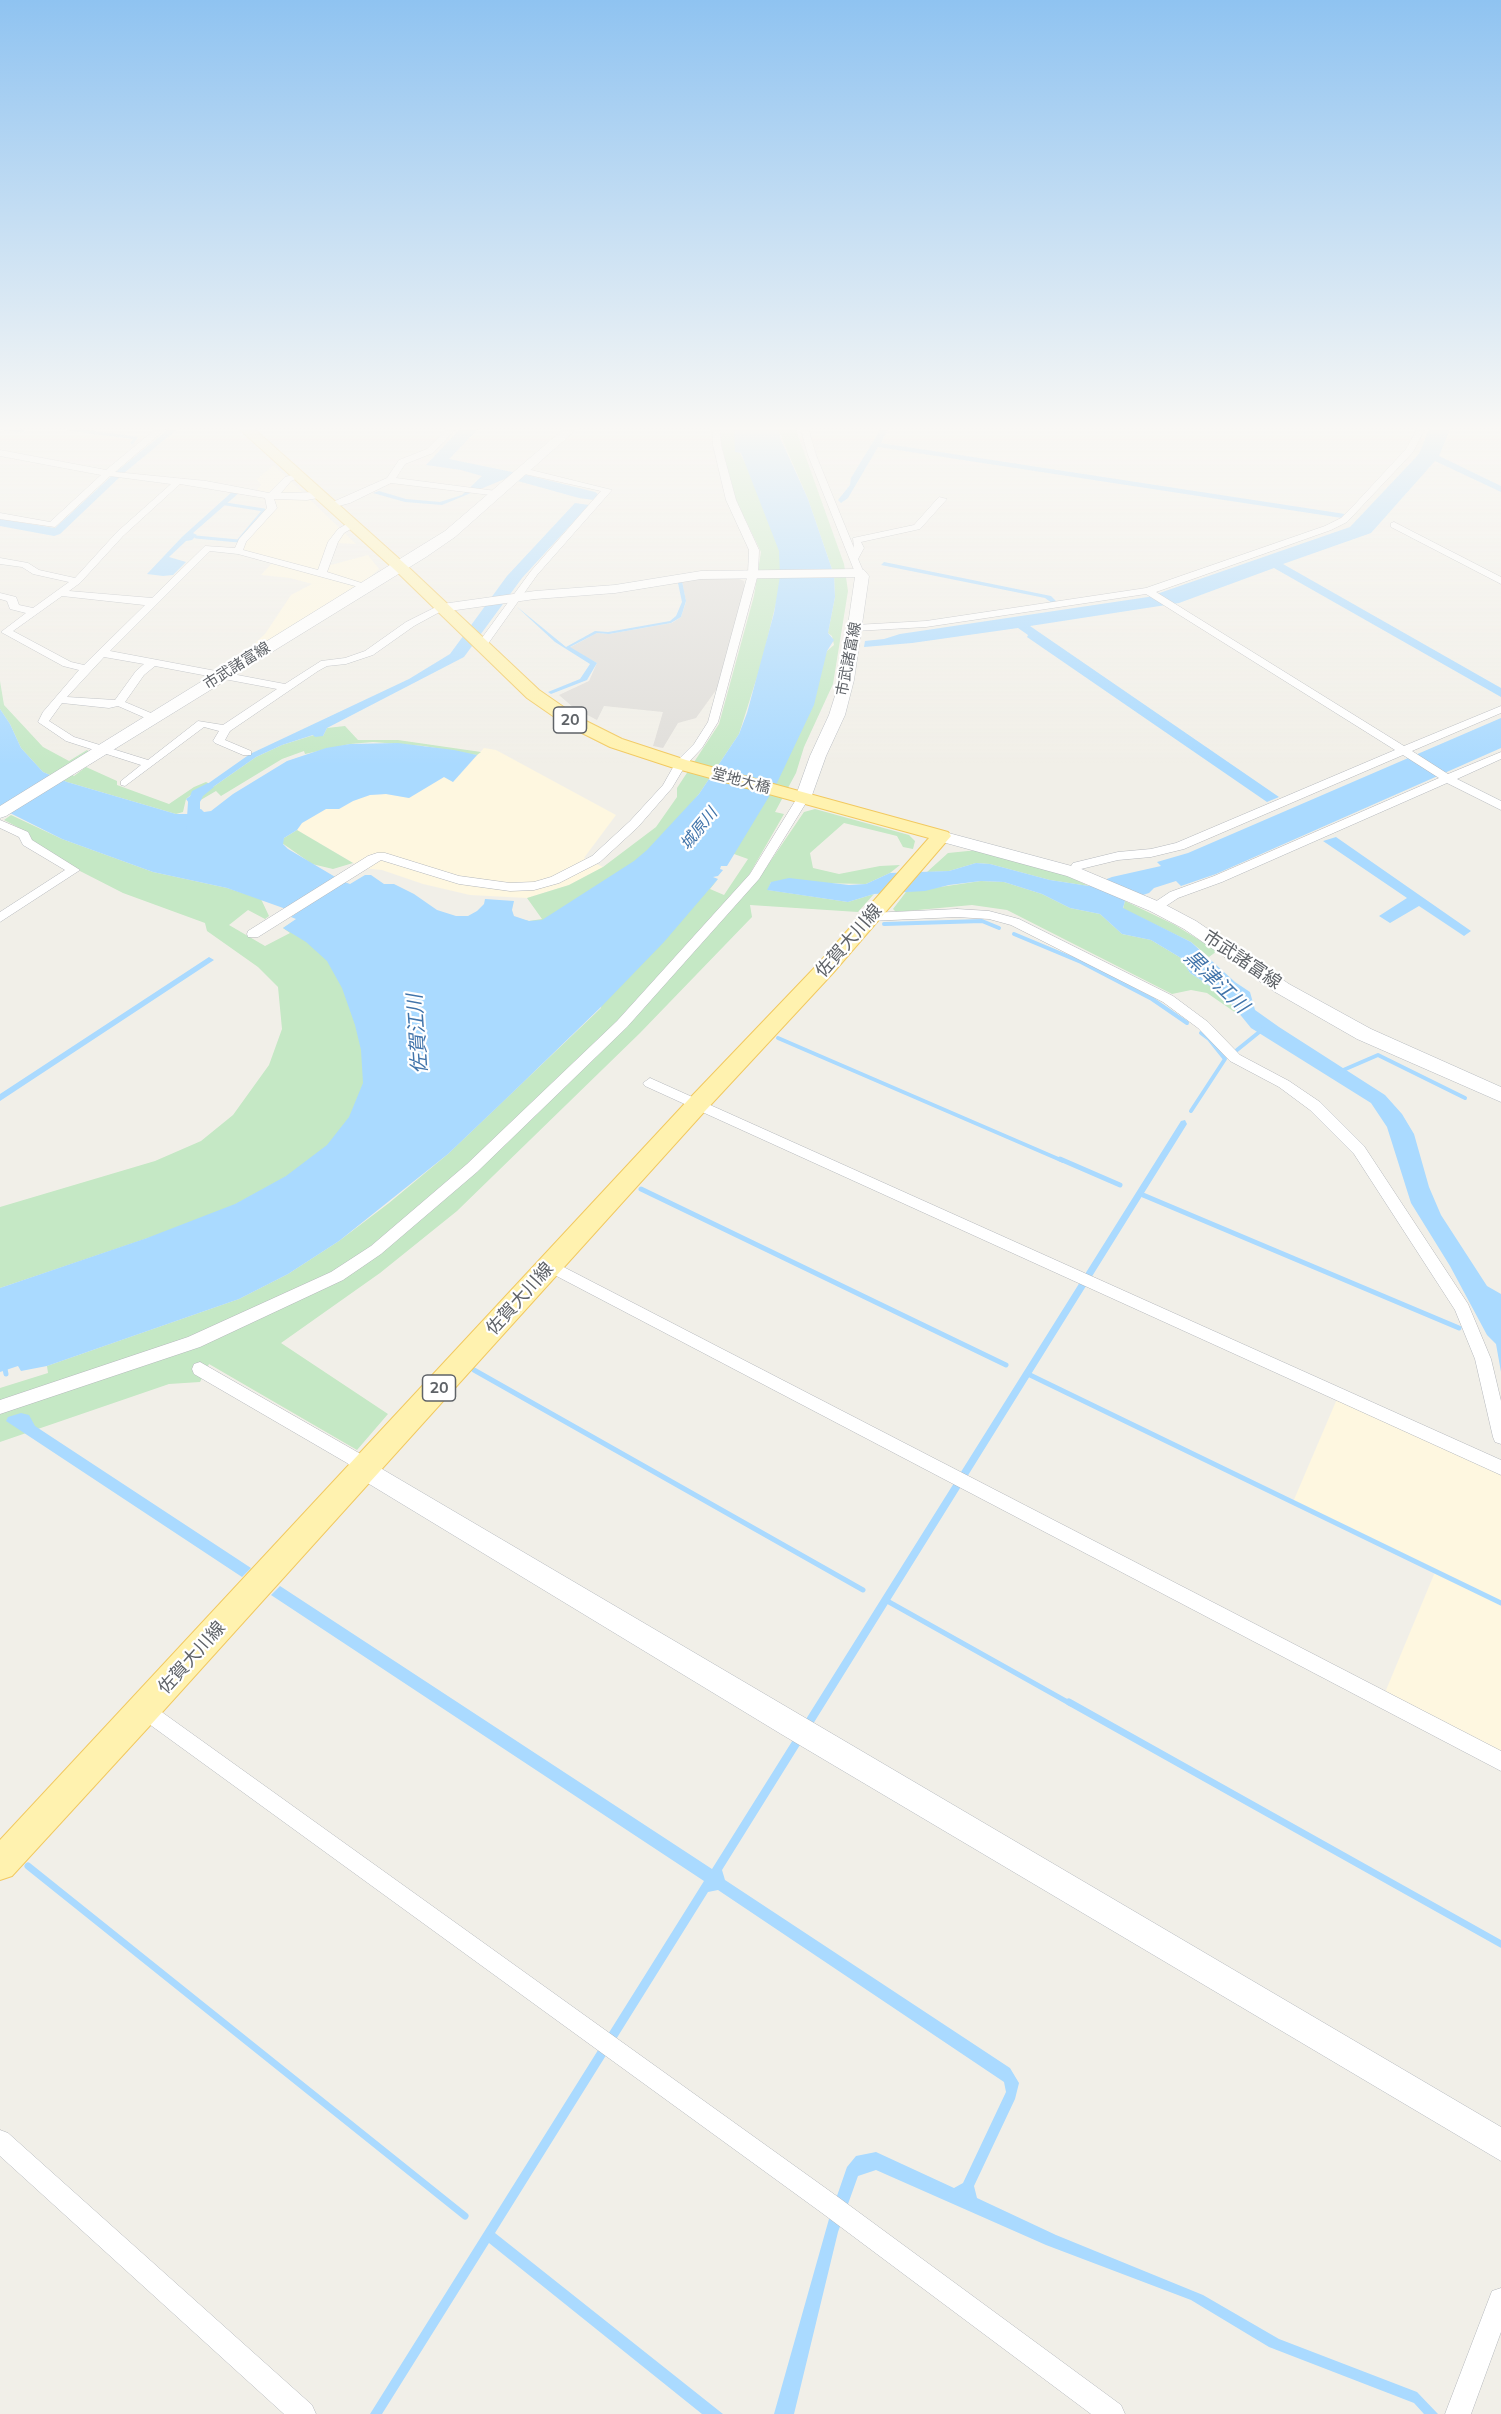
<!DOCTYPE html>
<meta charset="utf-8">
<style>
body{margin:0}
canvas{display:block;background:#f1efe8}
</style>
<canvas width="1501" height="2414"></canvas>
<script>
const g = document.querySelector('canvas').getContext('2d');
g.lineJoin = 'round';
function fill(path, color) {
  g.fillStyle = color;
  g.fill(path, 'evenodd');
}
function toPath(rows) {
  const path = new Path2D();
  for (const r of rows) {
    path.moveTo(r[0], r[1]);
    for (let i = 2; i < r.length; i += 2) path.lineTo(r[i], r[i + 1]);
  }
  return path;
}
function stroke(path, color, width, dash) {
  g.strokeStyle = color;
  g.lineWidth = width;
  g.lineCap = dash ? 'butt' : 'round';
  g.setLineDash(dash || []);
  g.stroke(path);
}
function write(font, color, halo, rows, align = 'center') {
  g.font = font + ' Mulish,"Noto Sans JP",sans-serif';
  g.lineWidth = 4.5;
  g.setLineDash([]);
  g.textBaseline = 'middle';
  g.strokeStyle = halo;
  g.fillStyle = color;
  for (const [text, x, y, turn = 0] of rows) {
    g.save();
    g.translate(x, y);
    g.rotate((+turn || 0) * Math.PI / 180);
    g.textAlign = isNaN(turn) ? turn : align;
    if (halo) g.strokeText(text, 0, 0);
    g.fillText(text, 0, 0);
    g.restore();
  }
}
fill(toPath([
 [274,465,356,544,336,543,327,566,368,555,379,569,354,591,264,646,255,643,265,634,291,595,312,584,290,578,261,575,272,563,237,553,274,509,275,494,256,491,261,485,257,479],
 [484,748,496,750,616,815,584,858,603,867,569,885,527,898,470,895,423,884,382,870,362,868,297,830,302,823,326,809,339,809,353,801,370,795,386,794,409,798,444,777,453,782],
 [1337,1399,1501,1473,1501,1755,1384,1695,1435,1572,1293,1502]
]), '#fef7e0');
fill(toPath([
 [733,576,744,581,746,594,719,686,696,718,678,723,663,748,653,746,663,712,604,706,597,720,574,708,559,695,589,681,597,663,569,648,597,633,609,634,672,623,681,617,686,602,682,581,698,577]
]), '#e0deda');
fill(toPath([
 [720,427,734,427,736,446,790,545,762,661,739,734,699,794,610,903,451,960,519,919,529,921,542,919,527,898,569,885,603,867,656,827,677,797,677,788,719,724,754,596,761,552,736,500,721,443],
 [777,427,795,427,844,564,848,591,833,684,804,747,796,773,775,812,784,814,749,875,759,878,804,812,815,809,909,835,915,841,913,849,903,847,897,836,844,823,810,853,813,868,839,874,880,866,900,865,890,873,866,884,771,882,768,890,848,902,874,894,858,912,750,905,752,917,640,1033,457,1211,380,1273,281,1343,388,1414,357,1450,209,1364,200,1382,169,1384,0,1442,0,1388,48,1373,47,1366,239,1299,288,1274,339,1241,389,1203,448,1154,601,1008,602,997,718,879,710,889,724,895,748,859,734,854,726,856,827,651,834,645,832,636,828,633,835,597,834,575,808,499],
 [0,681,4,705,43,747,69,761,87,750,89,752,64,770,74,776,86,767,117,781,117,785,169,804,194,787,206,782,210,784,192,794,186,799,183,812,176,814,67,782,43,772,21,748,10,724,0,709],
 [345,726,358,740,398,740,481,752,477,755,424,746,373,742,350,744,305,754,304,751,282,759,221,796,216,791,199,801,203,794,256,757,282,745,314,735,323,736,327,728],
 [11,815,62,839,153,872,227,888,261,899,269,916,265,919,248,910,229,925,265,946,290,933,283,928,297,919,343,954,373,1089,329,1153,216,1215,0,1288,0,1207,155,1161,201,1141,233,1115,269,1065,282,1029,278,987,258,967,207,931,205,923,123,893,78,870,29,841,29,833,4,820],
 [297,830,353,863,333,869,312,864,282,843,284,838],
 [978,850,1061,873,1089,886,1050,880,990,864,976,863,949,871,927,872,948,853],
 [981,881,1004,882,1042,894,1070,908,1100,914,1122,934,1151,940,1181,958,1190,973,1225,996,1239,1015,1207,993,1191,990,1172,994,1007,910,972,905,896,912,893,909,906,892],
 [1125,901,1175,925,1217,951,1209,957,1191,942,1123,909]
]), '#c5e8c5');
fill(toPath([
 [171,427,180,427,124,473,60,534,54,536,0,526,0,519,55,528,116,472],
 [462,427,480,427,449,459,527,475,595,492,599,495,594,500,579,498,507,478,442,505,405,502,373,493,379,491,406,499,440,502,462,495,482,476,461,470,426,465],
 [734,427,778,427,781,440,808,499,834,575,835,597,828,633,834,640,827,651,814,705,776,785,727,866,721,866,720,869,723,870,718,876,713,877,718,879,664,942,601,1007,510,1095,448,1154,339,1241,288,1274,239,1299,47,1366,21,1371,18,1366,0,1372,0,1288,147,1238,235,1204,286,1176,327,1145,349,1117,363,1083,361,1050,355,1025,342,988,327,961,306,942,283,928,296,919,291,917,342,881,350,884,365,875,371,875,384,884,394,884,414,894,437,910,456,916,468,916,477,911,484,904,485,899,514,901,512,910,514,916,529,921,542,920,634,861,647,850,699,794,739,734,747,713,774,613,780,576,779,551,741,453,735,452],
 [882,427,889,427,881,443,1345,514,1342,518,878,447,848,498,841,503,838,500,850,485,851,478],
 [1430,427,1451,427,1439,456,1501,486,1501,492,1435,461,1371,533,1283,564,1501,688,1501,697,1274,568,1179,603,1030,626,1279,797,1267,802,1027,637,1028,635,1018,628,912,643,864,647,865,641,884,639,900,634,1148,597,1350,527,1419,454],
 [233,491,240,492,193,533,197,535,192,540,186,541,169,557,186,562,173,575,163,576,147,574,182,537],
 [575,503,589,505,522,578,464,657,327,728,323,736,315,737,313,735,282,745,256,757,203,794,199,801,189,803,186,799,250,754,409,679,450,654,507,576],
 [884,562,1051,596,1057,602,1052,603,1045,598,881,565],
 [682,581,686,601,681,617,671,623,609,634,597,633,570,647,597,663,587,680,551,694,548,692,580,679,590,664,555,642,516,606,566,647,595,631,608,632,670,621,676,616,682,602,678,583],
 [0,709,10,724,21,748,43,772,67,782,176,814,189,814,190,811,201,809,204,812,211,811,233,794,287,761,326,748,350,744,398,743,454,750,477,755,453,782,444,777,409,798,386,794,370,795,353,801,339,809,326,809,302,823,297,830,284,838,283,844,288,849,337,878,286,909,227,888,153,872,62,839,0,808],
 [1501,718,1501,748,1216,874,1181,886,1176,881,1154,888,1149,893,1125,901,1123,908,1191,942,1235,982,1250,992,1255,1010,1279,1027,1385,1095,1402,1114,1414,1134,1429,1187,1441,1215,1487,1286,1501,1294,1501,1372,1496,1344,1487,1335,1450,1266,1411,1203,1387,1127,1371,1103,1251,1028,1225,996,1190,973,1181,958,1151,940,1122,934,1100,914,1070,908,1042,894,1004,882,981,881,949,885,925,891,874,894,848,902,767,890,771,882,789,878,849,885,866,884,890,873,949,871,976,863,990,864,1050,880,1089,886,1112,877,1161,866,1157,862,1188,853],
 [1336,837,1471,931,1464,936,1419,906,1390,923,1379,916,1407,898,1323,841],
 [209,957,214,960,0,1101,0,1094],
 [1185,1120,1187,1124,722,1870,725,1880,1010,2068,1019,2083,1015,2099,974,2186,977,2198,1056,2235,1203,2295,1279,2339,1417,2392,1438,2414,1424,2414,1414,2403,1269,2347,1191,2300,1046,2245,876,2170,858,2176,838,2232,794,2414,774,2414,829,2219,847,2167,856,2156,876,2152,954,2188,963,2183,1006,2092,1004,2082,718,1890,708,1892,495,2233,723,2414,702,2414,489,2243,382,2414,370,2414,704,1881,271,1595,280,1586,712,1869,1181,1121],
 [21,1413,29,1415,35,1426,251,1568,242,1577,6,1421,8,1417]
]), '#aadaff');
stroke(toPath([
 [71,427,68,429,136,438,132,443],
 [0,428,23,431],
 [196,537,238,541,264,510,226,504]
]), '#aadaff', 3);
stroke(toPath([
 [884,924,982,921,999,928],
 [1014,934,1081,962,1152,999,1187,1023],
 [778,1038,1063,1161],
 [1237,1050,1263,1029],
 [1341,1071,1378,1055,1465,1098],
 [1191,1111,1225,1059,1209,1039,1201,1033]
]), '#aadaff', 4);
stroke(toPath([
 [1060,1159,1120,1185],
 [641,1189,1006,1365],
 [1143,1195,1459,1328],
 [0,1364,4,1364,6,1374],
 [474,1370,863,1590],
 [1030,1375,1501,1603],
 [889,1602,1071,1704]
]), '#aadaff', 5);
stroke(toPath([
 [1069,1702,1501,1944],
 [28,1866,465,2216]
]), '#aadaff', 7);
fill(toPath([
 [208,783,214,787,203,796,200,802,200,833,193,837,188,836,186,833,188,802,192,791,208,783]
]), '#aadaff');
const street = toPath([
 [158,427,168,427,115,472,206,481,269,493,285,477,300,473,300,477,291,481,281,493,320,492,323,493,323,497,307,500,274,499,277,508,246,542,243,550,318,570,328,542,338,529,350,522,356,522,356,526,344,533,338,542,327,572,371,586,366,589,238,554,210,551,110,651,285,684,321,661,345,658,365,651,406,622,438,606,447,608,414,626,373,655,346,664,327,666,318,671,230,731,225,740,251,751,251,755,243,755,215,743,213,741,219,731,204,727,125,786,121,785,121,781,141,765,66,741,38,722,43,712,79,670,63,666,1,632,26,613,10,609,7,601,0,599,0,593,16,597,19,605,33,608,69,582,33,574,22,567,0,564,0,558,28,563,39,570,75,578,117,532,171,484,110,476,55,527,0,519,0,513,50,522,101,475,0,456,0,450,106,470,158,427],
 [180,484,265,498,267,508,239,539,235,548,205,546,152,598,69,591,80,583,123,536,180,484],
 [62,596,144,605,145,605,84,665,71,662,13,631,62,596],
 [104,657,144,664,136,671,115,700,67,697,104,657],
 [155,666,277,689,223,725,198,721,148,760,74,737,49,721,62,703,109,708,118,706,150,720,158,720,158,716,125,702,144,675,155,666],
 [449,427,457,428,433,453,405,464,396,478,496,491,501,494,499,496,391,483,350,503,331,508,326,505,387,478,399,460,427,449,449,427],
 [712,427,720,427,721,445,736,500,759,550,758,574,718,722,702,748,685,766,672,788,638,827,600,862,559,883,534,890,510,891,459,884,381,860,258,937,248,937,247,934,248,931,368,856,377,853,385,853,459,876,510,883,534,882,551,877,592,856,630,821,663,785,676,762,694,744,708,722,748,574,749,550,726,500,713,445,712,427],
 [800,427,808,427,816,455,854,548,853,538,914,525,939,497,947,499,920,529,861,542,864,548,858,559,864,573,856,575,808,455,800,427],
 [1418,427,1426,427,1413,452,1347,522,1331,530,1156,592,1404,746,1501,706,1501,713,1412,751,1448,774,1501,752,1501,759,1457,779,1501,801,1501,810,1447,783,1222,882,1178,898,1160,910,1152,910,1150,907,1152,904,1170,892,1214,876,1439,778,1403,755,1184,849,1151,857,1118,860,1081,869,1077,875,1073,876,1067,872,1073,863,1118,852,1151,849,1176,843,1395,750,1146,594,926,627,855,631,850,628,855,625,926,621,1146,588,1325,526,1341,518,1356,503,1406,449,1418,427],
 [523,468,612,490,537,575,485,648,481,649,476,646,531,571,601,491,520,473,520,469,523,468],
 [1394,522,1501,577,1501,584,1391,527,1391,523,1394,522],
 [803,795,809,798,759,879,627,1027,477,1172,381,1254,343,1280,200,1347,0,1414,0,1400,188,1337,331,1272,371,1246,467,1164,617,1021,750,874,797,798,803,795],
 [0,820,28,832,32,840,80,870,0,922,0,912,65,870,23,845,19,837,0,828,0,820],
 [957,909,989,911,1019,919,1173,996,1208,1022,1240,1055,1289,1081,1320,1102,1364,1146,1468,1304,1491,1359,1501,1401,1501,1444,1495,1442,1493,1437,1475,1359,1455,1310,1354,1154,1310,1110,1279,1087,1230,1061,1198,1028,1163,1002,1011,925,989,919,957,917,870,921,864,917,870,913,957,909],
 [650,1078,1501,1460,1501,1475,645,1086,643,1083,650,1078],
 [550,1260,1501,1751,1501,1771,545,1270,542,1266,545,1262,550,1260],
 [200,1362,359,1453,371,1464,374,1469,371,1474,365,1476,359,1474,347,1463,194,1374,192,1369,194,1364,200,1362],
 [145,1700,838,2197,1121,2405,1125,2414,1091,2414,822,2213,138,1716,135,1709,138,1702,145,1700],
 [0,2130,8,2133,312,2405,316,2414,284,2414,0,2156,0,2130],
 [1501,2288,1501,2332,1471,2414,1445,2414,1492,2291,1501,2288]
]);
const secondary = toPath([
 [566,427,579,427,455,537,426,557,6,816,0,818,0,806,445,531,566,427],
 [859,569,864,570,869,576,854,680,845,715,826,756,811,798,803,803,795,798,810,756,829,715,840,680,855,577,701,579,615,593,535,599,442,612,435,608,442,604,535,591,615,585,701,571,859,569],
 [941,831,1079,868,1162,903,1196,921,1289,984,1371,1029,1501,1087,1501,1102,1357,1039,1275,992,1184,929,1150,911,1067,876,935,840,933,836,941,831],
 [365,1459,1501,2127,1501,2161,781,1734,356,1476,353,1469,356,1462,365,1459]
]);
const primary = toPath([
 [237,427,252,427,405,564,539,690,578,717,622,739,686,760,948,832,951,836,833,973,705,1111,156,1719,12,1876,0,1880,0,1840,689,1099,819,963,929,838,674,768,610,747,566,725,527,698,395,570,237,427]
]);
stroke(street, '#b5b8bc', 1);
stroke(secondary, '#b6babf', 1);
stroke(primary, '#f2c960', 2);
fill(street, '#fff');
fill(secondary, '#fff');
fill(primary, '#fff2af');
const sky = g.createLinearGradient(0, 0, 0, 765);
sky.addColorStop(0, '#8fc3f1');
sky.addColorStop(0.56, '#f9f8f5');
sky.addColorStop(1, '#f9f8f500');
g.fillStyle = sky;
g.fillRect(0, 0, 1501, 765);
write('15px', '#5f6368', '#fff', [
 ["市武諸富線",849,659,-79],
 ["市武諸富線",237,666,-32],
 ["堂地大橋",741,781,15]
]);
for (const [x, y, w] of [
 [570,720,33],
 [439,1388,33]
]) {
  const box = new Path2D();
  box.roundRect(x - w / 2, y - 13, w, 26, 4.5);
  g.fillStyle = '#fff';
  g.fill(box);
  stroke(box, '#5f6368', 1.5);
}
write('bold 16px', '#5f6368', null, [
 ["20",570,720],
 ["20",439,1388]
]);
write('italic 16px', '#4174aa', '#fff', [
 ["城原川",699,829,-51]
]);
write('18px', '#5f6368', '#fff', [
 ["佐賀大川線",849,941,-49],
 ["市武諸富線",1242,960,34],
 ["佐賀大川線",520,1299,-48],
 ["佐賀大川線",192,1658,-48]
]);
write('italic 20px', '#4174aa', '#fff', [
 ["黒津江川",1216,982,44],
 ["佐賀江川",418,1034,-94]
]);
</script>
